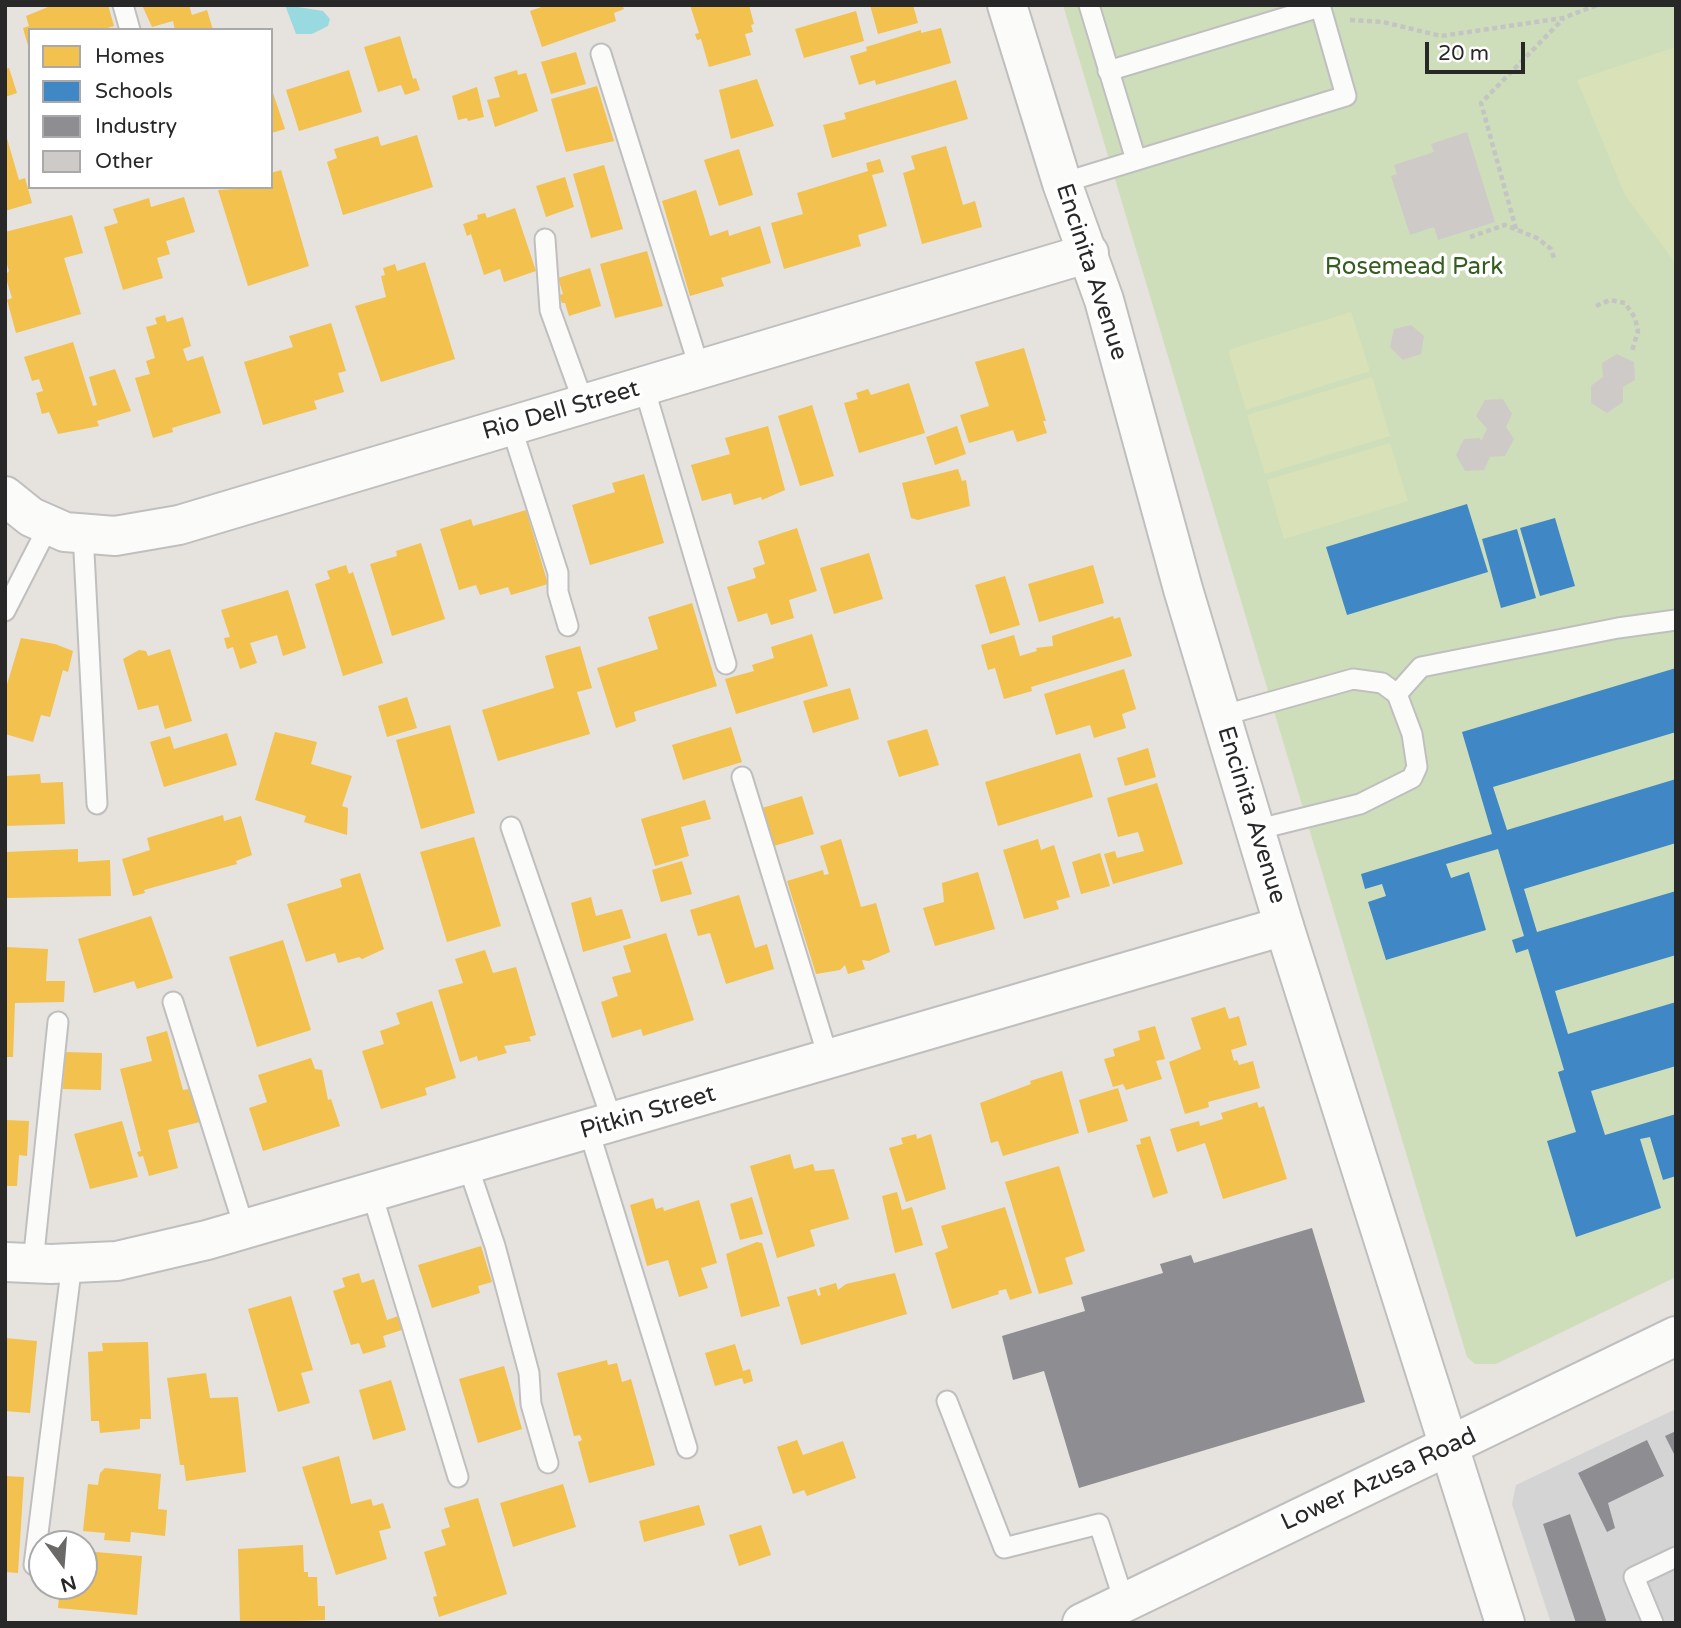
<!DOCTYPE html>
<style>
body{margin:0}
#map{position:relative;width:1681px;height:1628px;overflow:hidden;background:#e6e2de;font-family:"Varela Round",sans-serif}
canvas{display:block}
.frame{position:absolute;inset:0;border:7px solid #282828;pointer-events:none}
.legend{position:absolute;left:28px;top:28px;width:245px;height:161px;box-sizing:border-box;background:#fff;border:2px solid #a9a9a9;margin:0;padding:9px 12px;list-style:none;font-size:21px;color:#282828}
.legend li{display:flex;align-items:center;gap:14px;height:35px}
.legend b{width:35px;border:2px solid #a9a9a9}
.north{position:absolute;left:28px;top:1530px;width:70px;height:70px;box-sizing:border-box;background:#fff;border:2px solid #a9a9a9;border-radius:50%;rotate:164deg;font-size:19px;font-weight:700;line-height:28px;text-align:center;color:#282828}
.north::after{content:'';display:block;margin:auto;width:24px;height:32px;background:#6a6968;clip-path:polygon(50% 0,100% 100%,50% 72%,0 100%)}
.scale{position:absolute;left:1425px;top:42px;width:100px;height:32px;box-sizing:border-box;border:4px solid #282828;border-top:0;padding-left:9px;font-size:21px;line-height:24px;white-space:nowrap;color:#282828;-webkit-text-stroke:5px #fff;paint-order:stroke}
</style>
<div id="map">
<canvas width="1681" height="1628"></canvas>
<div class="frame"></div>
<ul class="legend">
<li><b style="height:19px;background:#f2c14e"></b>Homes</li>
<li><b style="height:19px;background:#3f88c5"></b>Schools</li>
<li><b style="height:19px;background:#8d8d92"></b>Industry</li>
<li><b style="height:19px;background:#cecac8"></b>Other</li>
</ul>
<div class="north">N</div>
<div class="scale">20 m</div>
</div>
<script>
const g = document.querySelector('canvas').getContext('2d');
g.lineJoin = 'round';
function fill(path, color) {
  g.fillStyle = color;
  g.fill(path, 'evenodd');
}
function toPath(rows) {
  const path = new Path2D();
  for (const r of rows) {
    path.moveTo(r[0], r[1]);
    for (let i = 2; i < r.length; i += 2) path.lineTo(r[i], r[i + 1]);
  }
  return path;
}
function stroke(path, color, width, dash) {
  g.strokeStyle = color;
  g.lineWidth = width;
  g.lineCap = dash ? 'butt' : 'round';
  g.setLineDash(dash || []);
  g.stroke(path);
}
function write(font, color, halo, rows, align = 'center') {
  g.font = font + ' "Varela Round",sans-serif';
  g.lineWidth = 7;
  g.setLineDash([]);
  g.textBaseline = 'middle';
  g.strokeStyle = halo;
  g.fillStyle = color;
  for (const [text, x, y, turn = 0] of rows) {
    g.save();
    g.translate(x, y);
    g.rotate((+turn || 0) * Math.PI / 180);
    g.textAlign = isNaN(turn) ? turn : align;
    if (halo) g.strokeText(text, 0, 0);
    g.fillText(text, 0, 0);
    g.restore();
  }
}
fill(toPath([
 [1676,1409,1676,1623,1551,1623,1512,1504,1516,1485]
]), '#d5d4d5');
fill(toPath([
 [1063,5,1676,5,1676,1277,1496,1364,1475,1364,1467,1357]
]), '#cedeba');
fill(toPath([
 [1676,47,1676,264,1625,195,1577,80],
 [1351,312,1370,371,1246,410,1228,350],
 [1372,377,1390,436,1265,474,1247,415],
 [1390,443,1408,501,1284,539,1267,480]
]), '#d9e1b9');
fill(toPath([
 [285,5,323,11,330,19,328,26,312,34,296,34]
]), '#99dae1');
fill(toPath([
 [53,5,108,5,114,26,101,30,30,30,29,49,23,28,29,26,26,16],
 [142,5,189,5,192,15,207,10,213,30,175,30,173,21,152,27],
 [547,5,622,5,624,9,614,13,616,21,542,47,530,11],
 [690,5,749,5,754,24,751,25,753,32,745,34,751,55,709,67,701,39,697,40,695,34,699,33],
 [870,5,913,5,918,23,878,34],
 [856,11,864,41,804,58,795,29],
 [941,28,951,63,876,85,875,80,859,85,850,56,867,51,866,47,921,30,921,33],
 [400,36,413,79,416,78,420,90,405,95,401,85,378,92,364,47],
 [576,52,586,84,551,94,541,62],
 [9,68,17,93,5,97,5,69],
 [349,70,362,112,299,131,286,90],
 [517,70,518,75,526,73,538,111,495,127,487,100,500,97,494,77],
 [757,79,774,126,731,139,719,90],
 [956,80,968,119,832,158,823,125,846,119,844,113],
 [597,86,614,141,566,152,551,99],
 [271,87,285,129,271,133],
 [477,87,484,117,468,121,467,118,458,120,452,96],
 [6,135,19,180,25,178,32,203,5,211],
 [417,135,433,187,343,215,327,162,337,158,334,149,378,136,381,146],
 [946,146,963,205,975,201,982,227,922,244,903,173,915,169,911,156],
 [739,149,753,195,719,206,704,160],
 [880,159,884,172,872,175,887,226,858,235,861,246,784,269,771,223,803,214,797,193,868,171,866,163],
 [604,165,623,229,591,238,573,174],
 [281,170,309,266,248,286,218,190,271,187,271,173],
 [565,177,574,207,546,217,536,186],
 [696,190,710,236,728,230,729,236,760,226,771,263,721,278,724,286,690,296,662,201],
 [184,197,195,232,166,241,170,254,157,258,163,278,123,290,104,227,118,223,113,209,149,198,151,207],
 [515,208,536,271,504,282,500,269,484,275,471,234,467,236,463,224,478,219,477,215,485,213,487,218],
 [72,215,83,253,64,258,81,314,16,333,7,300,12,298,5,275,9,271,5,258,5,232],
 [647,251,663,306,615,318,600,264],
 [425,262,455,359,381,382,355,306,386,297,381,276,385,275,383,268,395,264,397,271],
 [590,268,601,306,569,316,565,303,562,303,559,295,563,294,558,278],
 [165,315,167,322,183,317,191,346,183,349,187,361,203,356,221,413,172,428,173,432,153,438,135,378,150,374,146,361,155,358,146,327,157,324,155,318],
 [331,323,346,371,338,373,344,392,314,401,317,409,263,425,244,362,293,347,289,336],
 [73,342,93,406,97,405,89,377,115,369,131,411,97,421,99,426,58,434,49,412,42,414,36,393,43,391,39,379,32,381,24,357],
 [1024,348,1046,421,1043,421,1047,433,1017,442,1013,430,969,443,960,415,989,406,975,362],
 [909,383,925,433,859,453,844,403,858,399,856,393,868,389,871,395],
 [812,405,834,476,800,486,778,416],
 [768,426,785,490,762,500,761,497,734,505,731,493,702,501,691,465,730,454,725,438],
 [957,426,966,454,935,465,926,437],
 [958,469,962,481,966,480,970,506,918,520,911,518,902,483],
 [644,474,664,543,590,565,572,505,615,492,612,483],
 [526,510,548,584,511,595,508,587,480,595,476,585,459,590,440,529,471,519,473,526],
 [797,528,817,591,789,600,794,618,771,625,767,613,738,622,727,587,756,578,753,568,765,564,758,541],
 [421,543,445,619,392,636,370,564,397,556,396,551],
 [869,553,883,599,834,614,820,568],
 [346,565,349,574,353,572,383,663,343,676,315,584,330,579,327,571],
 [1093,565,1104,603,1039,622,1028,584],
 [1005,576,1020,625,990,634,975,585],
 [288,590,306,648,283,656,277,635,250,643,257,663,240,669,233,647,227,649,224,638,230,637,221,610],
 [692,603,717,686,634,712,636,721,616,728,597,668,658,649,648,617],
 [1113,616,1114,619,1120,617,1132,656,1031,687,1032,691,1004,699,995,668,988,670,981,645,1014,635,1020,656,1037,651,1036,648,1053,646,1052,636],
 [812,634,828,686,736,714,725,679,754,671,752,665,774,658,771,647],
 [21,638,55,644,73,651,68,672,63,670,50,717,41,715,33,742,5,734,5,691],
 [580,646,592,688,577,692,590,734,498,761,482,710,554,688,545,656],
 [170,649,192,721,165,729,158,705,138,710,123,659,139,650,146,651,148,656],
 [1124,669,1136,709,1122,714,1126,728,1094,738,1090,725,1056,735,1044,694],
 [850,688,859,719,813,733,803,701],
 [407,697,417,728,387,737,378,706],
 [450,725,475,813,421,829,396,740],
 [731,727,742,762,683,780,672,745],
 [927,729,939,765,899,777,887,741],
 [275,732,317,742,311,764,352,776,342,806,348,808,347,835,304,822,306,816,255,800],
 [227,733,237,765,164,787,150,742,170,736,174,749],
 [1148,748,1156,777,1125,786,1117,758],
 [1080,753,1093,797,998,826,985,782],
 [40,774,41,783,63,782,65,824,5,826,5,776],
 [1157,783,1183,864,1113,884,1104,854,1115,851,1117,858,1144,851,1138,832,1118,837,1107,798],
 [802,796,814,834,774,846,762,808],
 [705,800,711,819,681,827,689,856,655,866,641,819],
 [223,815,224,821,241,816,252,855,236,861,237,864,144,890,145,893,133,896,122,859,150,850,147,838],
 [474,837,501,926,447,942,420,852],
 [841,839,861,907,876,903,890,952,869,961,862,960,865,969,848,974,845,965,840,970,816,974,787,881,823,870,824,875,829,874,820,846],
 [1038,839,1041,850,1054,845,1070,897,1056,901,1059,909,1024,919,1003,850],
 [78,849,78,862,110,860,111,896,5,898,5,852],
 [1100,853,1110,886,1081,894,1072,862],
 [682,861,692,894,661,902,652,870],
 [978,872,995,929,935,946,923,908,944,902,942,883],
 [360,873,384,949,362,959,359,957,338,963,335,953,306,962,287,904,342,887,340,879],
 [739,895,755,948,767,944,774,969,726,984,710,933,698,936,690,910],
 [591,897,596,916,622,909,631,938,583,952,571,903],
 [151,916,173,978,137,989,134,981,94,993,78,939],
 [666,933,694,1020,643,1036,641,1029,612,1038,601,1002,618,996,612,977,631,972,623,946],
 [283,940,311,1030,257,1047,229,957],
 [5,947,48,949,46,981,65,981,64,1002,15,1003,13,1057,5,1057],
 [485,950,493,973,516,967,536,1035,529,1037,531,1041,504,1046,507,1053,478,1061,477,1056,460,1062,438,990,463,983,455,959],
 [432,1001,456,1078,425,1088,427,1095,381,1109,362,1051,384,1044,380,1031,400,1024,396,1013],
 [1225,1007,1229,1019,1239,1016,1247,1045,1231,1050,1234,1061,1237,1060,1239,1065,1253,1061,1260,1088,1208,1102,1209,1107,1185,1114,1169,1062,1201,1049,1191,1018],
 [1155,1026,1165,1059,1156,1061,1162,1079,1126,1090,1123,1084,1113,1087,1104,1059,1115,1056,1113,1049,1140,1040,1138,1031],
 [167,1031,183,1090,195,1088,204,1121,168,1130,178,1168,149,1176,143,1156,139,1157,137,1152,141,1151,120,1069,152,1061,146,1037],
 [64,1052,102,1053,101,1090,63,1089],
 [311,1058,315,1069,322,1070,328,1100,331,1099,340,1126,263,1151,249,1108,267,1102,258,1075],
 [1062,1071,1079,1133,1003,1156,998,1141,991,1143,980,1103,1031,1084,1030,1081],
 [1118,1088,1128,1121,1088,1133,1079,1100],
 [1257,1102,1259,1108,1264,1106,1287,1179,1223,1199,1205,1143,1177,1152,1170,1129,1199,1121,1200,1126,1223,1119,1221,1113],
 [5,1120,29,1121,27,1156,19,1155,17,1186,5,1186],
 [122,1121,138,1177,90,1189,74,1134],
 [916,1134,917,1139,931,1134,946,1189,906,1202,889,1148,903,1144,901,1138],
 [1150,1136,1168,1193,1153,1198,1136,1145,1141,1144,1140,1139],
 [790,1154,794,1169,813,1164,815,1171,834,1169,849,1219,810,1230,815,1246,777,1258,750,1166],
 [1059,1166,1085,1251,1065,1258,1073,1284,1039,1294,1005,1182],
 [897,1192,902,1210,912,1207,923,1245,895,1253,882,1196],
 [752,1197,763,1234,740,1240,730,1204],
 [653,1198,656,1209,663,1207,664,1211,699,1200,717,1263,701,1268,708,1288,679,1297,668,1260,647,1266,630,1205],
 [1005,1207,1032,1293,1010,1300,1006,1289,998,1291,999,1294,952,1309,935,1253,948,1248,941,1226],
 [757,1242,762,1243,780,1306,741,1317,726,1254],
 [481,1246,492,1282,478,1286,480,1293,432,1308,418,1265],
 [359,1273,362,1283,374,1279,387,1320,401,1315,405,1329,383,1336,386,1347,363,1354,359,1343,351,1345,333,1291,345,1287,342,1278],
 [895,1273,907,1314,801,1345,787,1297,816,1289,818,1296,821,1295,819,1288,836,1283,838,1290,846,1284],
 [291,1296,313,1370,301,1373,310,1403,278,1412,248,1309],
 [5,1338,37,1341,30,1413,5,1411],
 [148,1342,151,1419,140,1419,140,1429,100,1433,99,1421,91,1421,88,1352,103,1351,102,1343],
 [735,1344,743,1371,750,1369,753,1381,744,1384,742,1378,715,1386,705,1353],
 [607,1360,608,1365,617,1363,622,1382,631,1379,655,1465,589,1483,578,1442,582,1440,580,1435,574,1436,557,1373],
 [504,1366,522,1429,478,1443,459,1379],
 [206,1373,210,1398,238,1397,246,1472,186,1481,184,1465,180,1465,167,1378],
 [391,1380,406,1430,373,1440,359,1390],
 [797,1440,803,1455,843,1441,856,1478,807,1496,804,1490,793,1494,777,1447],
 [339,1456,351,1504,371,1499,373,1506,383,1503,391,1528,379,1531,387,1559,336,1575,302,1467],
 [105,1468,161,1474,158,1509,167,1510,165,1536,131,1532,130,1542,104,1540,105,1533,83,1531,88,1484,98,1485,100,1473],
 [5,1476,24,1477,18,1573,5,1572],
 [563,1484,576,1527,513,1547,500,1503],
 [478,1498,507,1594,439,1617,433,1597,437,1596,424,1552,446,1545,441,1530,450,1527,444,1508],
 [699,1505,705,1525,644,1542,639,1521],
 [761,1525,771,1555,739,1566,729,1535],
 [303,1545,304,1572,308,1572,308,1577,317,1577,318,1606,325,1606,325,1620,240,1623,238,1549],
 [84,1551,142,1556,137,1615,58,1608,60,1586,84,1586]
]), '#f2c14e');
fill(toPath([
 [1467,504,1488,572,1347,615,1326,547],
 [1555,518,1575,586,1540,596,1520,528],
 [1517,529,1536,598,1501,608,1482,539],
 [1676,668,1676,732,1493,787,1507,830,1676,779,1676,843,1524,889,1537,932,1676,891,1676,955,1555,991,1568,1034,1676,1002,1676,1066,1591,1091,1605,1135,1676,1114,1676,1176,1663,1180,1650,1137,1640,1139,1661,1208,1576,1237,1547,1141,1576,1132,1558,1072,1564,1070,1528,949,1516,953,1512,940,1524,936,1498,849,1446,864,1451,878,1469,872,1486,930,1386,960,1368,902,1386,896,1382,884,1365,889,1361,874,1492,834,1462,732]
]), '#3f88c5');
fill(toPath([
 [1312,1228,1365,1402,1079,1488,1044,1371,1013,1380,1002,1336,1085,1311,1081,1297,1163,1273,1160,1264,1191,1255,1194,1263],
 [1676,1431,1676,1458,1665,1436],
 [1647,1440,1664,1476,1608,1503,1615,1528,1607,1532,1578,1473],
 [1570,1514,1607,1623,1576,1623,1543,1524]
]), '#8d8d92');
fill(toPath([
 [1467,132,1495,222,1438,240,1434,227,1410,235,1391,176,1397,174,1394,165,1434,152,1431,144],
 [1411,325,1424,336,1421,354,1403,360,1390,347,1394,329],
 [1617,354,1634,362,1635,380,1623,387,1623,402,1607,413,1591,403,1591,386,1603,377,1602,363],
 [1503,399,1512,414,1506,427,1514,439,1505,456,1490,457,1484,470,1465,471,1456,455,1464,439,1480,438,1481,441,1487,429,1476,416,1485,400]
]), '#cecac8');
const service = toPath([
 [123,5,130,30],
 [1089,5,1136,160],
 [601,54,700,370],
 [1108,71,1320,7],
 [1062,183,1346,96,1320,5],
 [545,239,550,310,584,404],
 [644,387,726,664],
 [511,426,558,573,558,592,568,626],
 [83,533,97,804],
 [5,611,49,525],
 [1397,694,1421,667,1618,628,1676,620],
 [1221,716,1353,679,1382,683,1397,694,1412,734,1417,767,1412,778,1360,804,1255,830],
 [742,777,829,1060],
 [511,827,613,1123],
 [173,1002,245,1230],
 [589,1131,687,1448],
 [468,1166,495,1246,529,1373,531,1404,548,1463],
 [372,1194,458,1477],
 [33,1263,58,1022],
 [947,1401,1004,1548,1099,1524,1124,1601],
 [34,1565,72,1263],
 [1653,1623,1634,1577,1676,1557]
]);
const minor = toPath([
 [5,496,31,517,65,532,115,536,179,525,1089,253],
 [5,1262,51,1264,117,1261,207,1240,1284,926]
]);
const tertiary = toPath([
 [1007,5,1062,183,1104,300,1183,589,1284,926,1505,1623]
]);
const secondary = toPath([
 [1082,1623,1676,1336]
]);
stroke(service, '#c0bfbf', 23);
stroke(minor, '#c0bfbf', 42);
stroke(tertiary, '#c0bfbf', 42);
stroke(secondary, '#c0bfbf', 42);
stroke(toPath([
 [1350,20,1383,22,1441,36,1563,18,1597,5],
 [1516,229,1481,103,1563,19],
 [1470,237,1505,225,1537,238,1551,249,1554,258],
 [1596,306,1610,300,1625,303,1635,318,1638,331,1632,351]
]), '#c4c4c3', 4.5, [5, 3.5]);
stroke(service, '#fbfbfa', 19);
stroke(minor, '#fbfbfa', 38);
stroke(tertiary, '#fbfbfa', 38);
stroke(secondary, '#fbfbfa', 38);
write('24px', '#365d20', '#fff', [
 ["Rosemead Park",1414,268]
]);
write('24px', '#282828', '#fff', [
 ["Encinita Avenue",1091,272,72],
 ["Rio Dell Street",561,411,-16],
 ["Encinita Avenue",1251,815,73],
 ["Pitkin Street",648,1113,-16],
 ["Lower Azusa Road",1379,1480,-25]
]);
</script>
